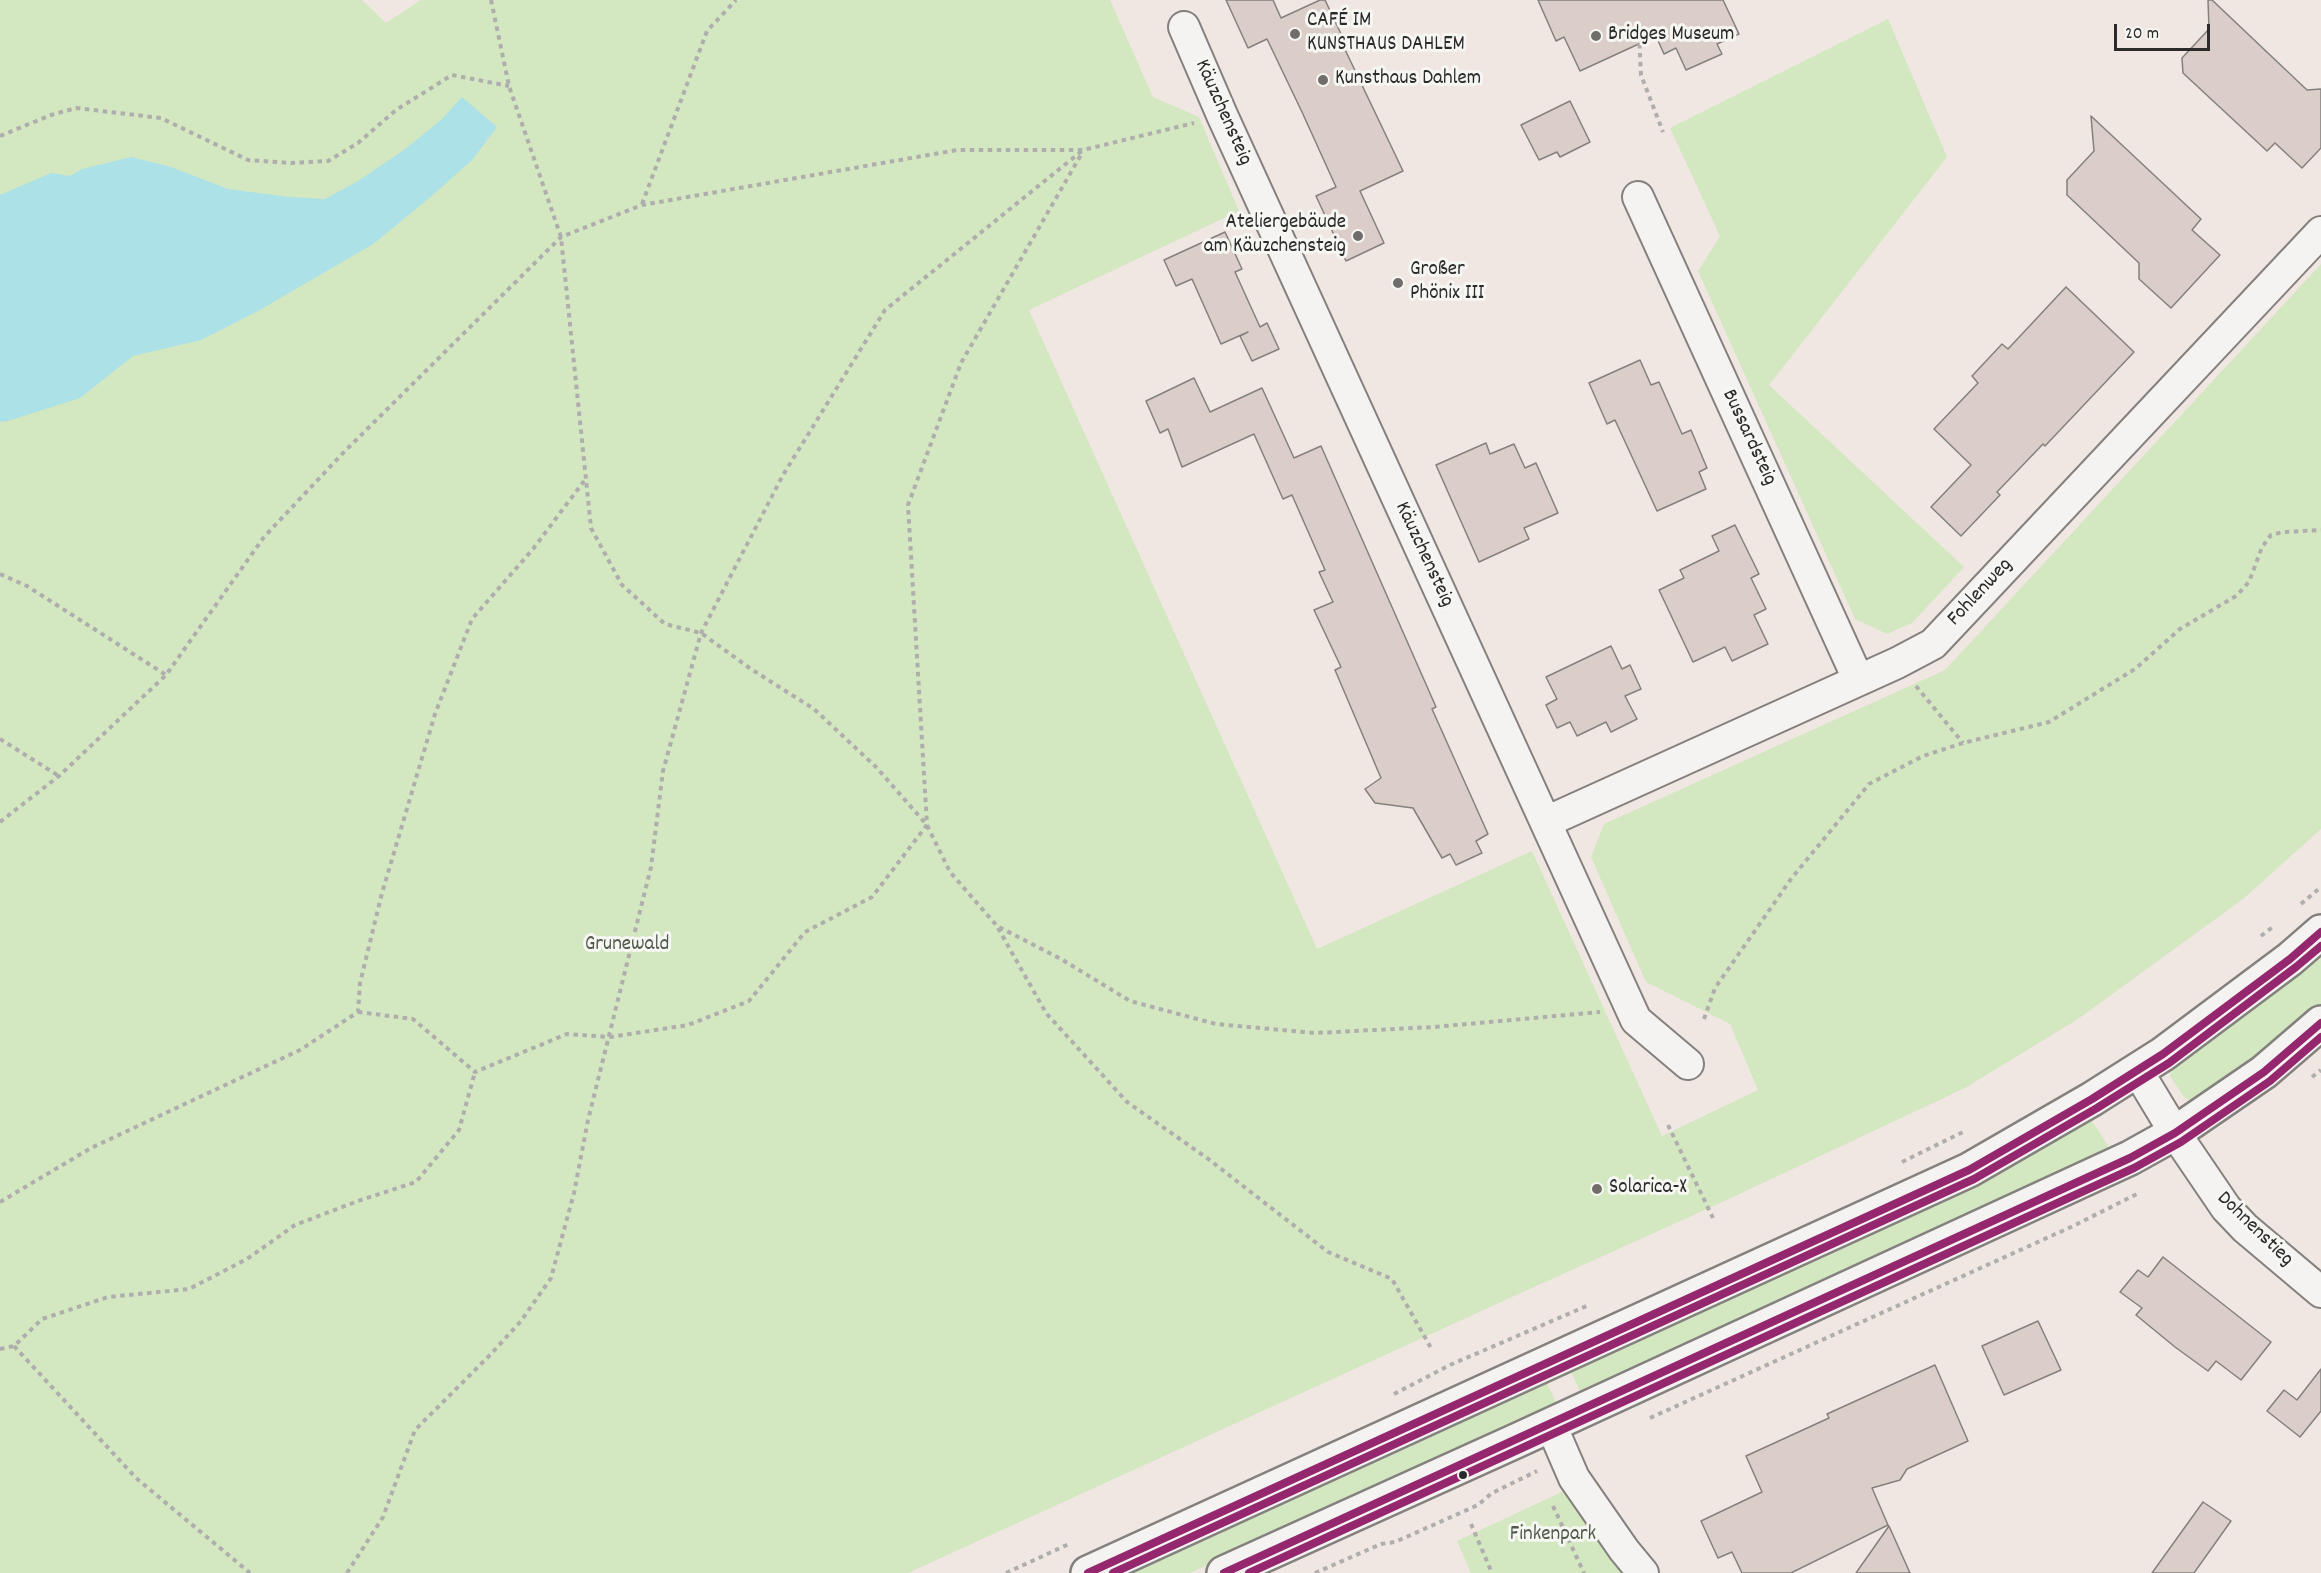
<!DOCTYPE html>
<meta charset="utf-8">
<style>
body{margin:0}
#map{position:relative;width:2321px;height:1573px;overflow:hidden;background:#f0e7e3;font-family:Dekko,sans-serif}
canvas{display:block}
.scale{position:absolute;left:2114px;top:24px;width:96px;height:27px;box-sizing:border-box;border:3px solid #2b2b2b;border-top:0;padding-left:8px;font-size:18px;line-height:21px;white-space:nowrap;color:#2b2b2b;-webkit-text-stroke:4px #f6f6f2;paint-order:stroke}
</style>
<div id="map">
<canvas width="2321" height="1573"></canvas>
<div class="scale">20 m</div>
</div>
<script>
const g = document.querySelector('canvas').getContext('2d');
g.lineJoin = 'round';
function fill(path, color) {
  g.fillStyle = color;
  g.fill(path, 'evenodd');
}
function toPath(rows) {
  const path = new Path2D();
  for (const r of rows) {
    path.moveTo(r[0], r[1]);
    for (let i = 2; i < r.length; i += 2) path.lineTo(r[i], r[i + 1]);
  }
  return path;
}
function stroke(path, color, width, dash) {
  g.strokeStyle = color;
  g.lineWidth = width;
  g.lineCap = dash ? 'butt' : 'round';
  g.setLineDash(dash || []);
  g.stroke(path);
}
function write(font, color, halo, rows, align = 'center') {
  g.font = font + ' Dekko,sans-serif';
  g.lineWidth = 6;
  g.setLineDash([]);
  g.textBaseline = 'middle';
  g.strokeStyle = halo;
  g.fillStyle = color;
  for (const [text, x, y, turn = 0] of rows) {
    g.save();
    g.translate(x, y);
    g.rotate((+turn || 0) * Math.PI / 180);
    g.textAlign = isNaN(turn) ? turn : align;
    if (halo) g.strokeText(text, 0, 0);
    g.fillText(text, 0, 0);
    g.restore();
  }
}
fill(toPath([
 [0,0,362,0,386,23,421,0,1110,0,1153,97,1199,117,1239,211,1029,310,1317,949,1532,851,1662,1136,1758,1090,1730,1024,1646,982,1591,857,1604,824,1945,670,2321,264,2321,829,2243,899,2078,1019,1965,1088,1716,1205,1523,1292,908,1573,0,1573],
 [1888,19,1947,157,1769,385,1964,567,1912,623,1887,634,1855,619,1698,271,1720,236,1670,128],
 [2321,953,2321,1006,2239,1072,2193,1103,2184,1097,2170,1076,2171,1067],
 [2090,1118,2112,1152,1582,1395,1570,1370],
 [1546,1382,1558,1406,1190,1573,1124,1573],
 [1566,1490,1625,1573,1471,1573,1457,1541]
]), '#d3e7c0');
fill(toPath([
 [462,97,497,127,472,160,427,200,373,244,258,311,201,340,133,356,80,398,8,421,0,422,0,195,51,173,70,176,82,169,131,157,171,167,228,189,289,197,325,199,358,181,404,150,441,120]
]), '#ace1e8');
const building = toPath([
 [1226,0,1273,0,1281,18,1320,0,1325,0,1342,36,1339,37,1403,171,1360,191,1384,243,1346,261,1316,196,1336,187,1302,112,1267,39,1248,48,1226,0],
 [1538,0,1723,0,1739,34,1717,44,1722,54,1686,70,1676,48,1664,54,1656,36,1580,71,1564,37,1556,41,1538,0],
 [2208,0,2212,0,2307,90,2321,89,2321,148,2302,168,2275,143,2267,151,2183,73,2182,58,2209,29,2208,0],
 [1570,101,1590,142,1560,157,1557,152,1539,160,1521,125,1570,101],
 [2091,116,2201,219,2192,230,2220,255,2171,308,2139,279,2139,263,2067,195,2067,180,2094,151,2091,116],
 [1225,232,1242,269,1235,272,1260,327,1267,323,1279,349,1252,361,1240,336,1248,332,1221,344,1192,279,1176,286,1164,260,1225,232],
 [2066,287,2134,352,2045,446,2043,444,1997,492,2000,495,1961,536,1931,507,1971,465,1934,429,1978,383,1972,376,2002,344,2008,349,2066,287],
 [1640,360,1651,385,1659,382,1682,434,1691,430,1707,468,1699,472,1706,489,1657,511,1615,420,1607,424,1589,383,1640,360],
 [1194,378,1210,412,1262,388,1294,458,1321,446,1436,707,1432,709,1488,834,1476,841,1482,853,1456,865,1450,854,1442,858,1413,808,1375,803,1365,789,1381,778,1335,670,1341,667,1314,610,1333,602,1319,572,1325,570,1292,495,1283,499,1254,434,1182,467,1168,429,1160,433,1146,401,1194,378],
 [1486,443,1490,454,1514,444,1525,468,1536,463,1558,513,1524,528,1529,539,1479,562,1436,465,1486,443],
 [1735,525,1759,574,1751,578,1766,609,1754,615,1768,644,1732,661,1725,647,1693,662,1659,590,1684,578,1680,570,1719,551,1712,536,1735,525],
 [1611,646,1622,669,1630,665,1641,689,1625,696,1637,719,1611,732,1606,722,1577,736,1570,722,1557,728,1546,705,1557,699,1546,677,1611,646],
 [2163,1257,2271,1342,2241,1380,2216,1361,2208,1371,2175,1347,2136,1315,2142,1308,2120,1292,2138,1270,2148,1277,2163,1257],
 [2038,1321,2061,1370,2004,1395,1982,1346,2038,1321],
 [1935,1365,1968,1441,1907,1469,1900,1480,1872,1488,1888,1525,1791,1573,1742,1573,1732,1552,1718,1558,1701,1521,1762,1492,1746,1456,1829,1418,1827,1414,1935,1365],
 [2321,1369,2321,1411,2300,1437,2267,1411,2284,1390,2297,1400,2321,1369],
 [2203,1502,2231,1521,2194,1573,2152,1573,2203,1502],
 [1889,1526,1910,1573,1856,1573,1889,1526]
]);
fill(building, '#dbcec8');
stroke(building, '#84807e', 1.5);
const street = toPath([
 [1184,27,1222,115,1636,1020,1688,1064],
 [1638,197,1858,679],
 [1546,822,1897,663,1933,644,2321,232],
 [2137,1070,2175,1133,2226,1208,2245,1228,2321,1292],
 [1551,1425,1574,1478,1624,1550,1643,1573]
]);
const secondary = toPath([
 [1088,1573,1969,1170,2092,1099,2163,1054,2290,959,2321,932],
 [1224,1573,1518,1440,2130,1158,2175,1133,2264,1072,2321,1023]
]);
stroke(street, '#84807e', 34);
stroke(secondary, '#84807e', 38);
stroke(toPath([
 [491,0,509,86,561,237,591,528,622,585,665,624,701,633,751,669,814,709,876,767,927,825,950,872,997,926,1061,959,1130,1001,1216,1024,1315,1033,1434,1027,1600,1012],
 [1639,35,1641,75,1663,132],
 [0,136,51,115,76,108,161,118,248,160,291,163,328,161,358,143,396,110,452,75,509,86],
 [642,204,707,31,736,0],
 [0,574,27,586,166,675],
 [1916,686,1963,743],
 [0,739,59,776],
 [0,822,59,776,166,675,264,537,344,452,561,237,642,205,957,150,1083,150,1194,123],
 [2301,904,2321,887],
 [998,928,1046,1013,1127,1102,1207,1158,1328,1252,1392,1279,1431,1348],
 [2261,936,2274,926],
 [358,1012,413,1019,475,1072,567,1034,610,1037,688,1025,749,1001,805,932,872,897,927,825,908,505,961,363,1082,153],
 [1704,1019,1715,988,1791,879,1869,784,1923,756,1963,743,2049,722,2135,669,2180,629,2236,596,2249,582,2262,547,2271,535,2283,532,2321,530],
 [2312,1077,2321,1070],
 [1668,1125,1713,1218],
 [1902,1162,1965,1131],
 [0,1202,91,1148,300,1050,358,1012,360,983,382,893,435,714,472,619,533,549,584,481],
 [14,1346,136,1478,250,1573],
 [0,1349,14,1346,42,1319,108,1297,189,1289,247,1259,295,1225,358,1201,416,1182,459,1130,475,1072],
 [1394,1394,1450,1365,1589,1305],
 [1650,1418,2071,1227,2139,1193],
 [1553,1506,1584,1573],
 [1471,1524,1492,1573],
 [347,1573,383,1517,415,1430,490,1355,521,1321,551,1278,574,1193,588,1120,651,867,663,771,701,633,783,475,885,310,1083,150],
 [1006,1573,1069,1544],
 [1315,1573,1381,1544,1395,1542,1478,1505,1492,1493,1537,1471]
]), '#afaead', 4, [4.5, 4.5]);
stroke(street, '#f4f3f1', 30);
stroke(secondary, '#f4f3f1', 33);
stroke(toPath([
 [1088,1573,1969,1170,2092,1099,2163,1054,2290,959,2321,932],
 [1224,1573,2130,1158,2175,1133,2264,1072,2321,1023]
]), '#95276e', 8);
stroke(toPath([
 [1113,1573,1974,1179,2097,1108,2169,1063,2296,967,2321,946],
 [1249,1573,2134,1168,2181,1142,2270,1081,2321,1037]
]), '#95276e', 8);
for (const [x, y, r, color] of [
 [1295,34,6,"#706d6b"],
 [1596,36,6,"#706d6b"],
 [1323,80,6,"#706d6b"],
 [1358,236,6,"#706d6b"],
 [1398,283,6,"#706d6b"],
 [1597,1189,6,"#706d6b"],
 [1463,1475,5,"#2b2b2b"]
]) {
  const dot = new Path2D();
  dot.arc(x, y, r, 0, 2 * Math.PI);
  g.fillStyle = color;
  g.fill(dot);
  stroke(dot, '#f6f6f2', 2);
}
write('21px', '#2b2b2b', '#f6f6f2', [
 ["CAFÉ IM",1307,22],
 ["KUNSTHAUS DAHLEM",1307,46],
 ["Bridges Museum",1608,36],
 ["Kunsthaus Dahlem",1335,80],
 ["Ateliergebäude",1346,224,"right"],
 ["am Käuzchensteig",1346,248,"right"],
 ["Großer",1410,271],
 ["Phönix III",1410,295],
 ["Solarica-X",1609,1189]
], 'left');
write('21px', '#2b2b2b', '#f6f6f2', [
 ["Käuzchensteig",1222,113,66],
 ["Bussardsteig",1748,438,65],
 ["Käuzchensteig",1423,555,65],
 ["Fohlenweg",1981,593,-47],
 ["Dohnenstieg",2254,1230,44]
]);
write('21px', '#4f5a49', '#f6f6f2', [
 ["Grunewald",627,946],
 ["Finkenpark",1553,1536]
]);
</script>
